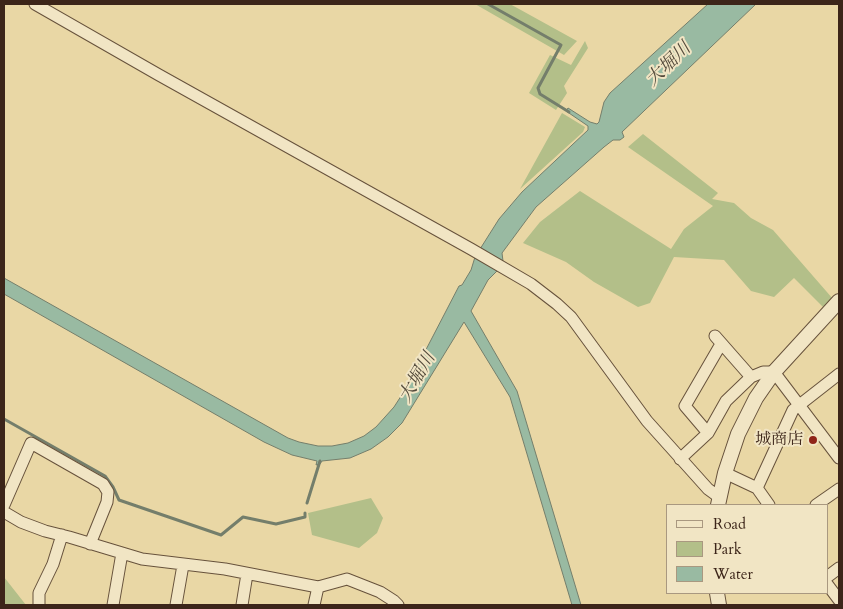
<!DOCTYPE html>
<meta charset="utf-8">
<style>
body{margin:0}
#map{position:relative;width:843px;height:609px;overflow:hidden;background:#e9d7a5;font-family:Cardo,serif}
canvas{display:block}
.frame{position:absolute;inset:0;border:5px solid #3c2519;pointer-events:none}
.legend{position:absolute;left:666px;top:504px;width:162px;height:90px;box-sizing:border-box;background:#f1e5c4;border:1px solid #a99880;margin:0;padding:6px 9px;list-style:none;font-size:15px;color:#3c2519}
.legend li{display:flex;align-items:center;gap:10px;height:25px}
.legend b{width:25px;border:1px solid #a99880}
</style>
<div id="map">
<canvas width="843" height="609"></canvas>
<div class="frame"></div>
<ul class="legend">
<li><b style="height:6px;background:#f1e5c4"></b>Road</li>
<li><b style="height:14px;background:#b3bf89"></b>Park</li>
<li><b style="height:14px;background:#99baa2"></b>Water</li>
</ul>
</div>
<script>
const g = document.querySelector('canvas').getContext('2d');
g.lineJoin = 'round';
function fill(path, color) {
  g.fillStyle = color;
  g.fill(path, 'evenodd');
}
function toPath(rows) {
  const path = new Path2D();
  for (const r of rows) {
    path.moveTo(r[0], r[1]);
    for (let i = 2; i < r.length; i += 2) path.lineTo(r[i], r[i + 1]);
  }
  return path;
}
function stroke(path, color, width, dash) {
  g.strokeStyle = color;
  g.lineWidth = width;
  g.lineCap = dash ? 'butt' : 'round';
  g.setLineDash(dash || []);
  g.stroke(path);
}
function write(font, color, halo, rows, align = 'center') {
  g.font = font + ' Cardo,"Noto Serif JP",serif';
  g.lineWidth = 4;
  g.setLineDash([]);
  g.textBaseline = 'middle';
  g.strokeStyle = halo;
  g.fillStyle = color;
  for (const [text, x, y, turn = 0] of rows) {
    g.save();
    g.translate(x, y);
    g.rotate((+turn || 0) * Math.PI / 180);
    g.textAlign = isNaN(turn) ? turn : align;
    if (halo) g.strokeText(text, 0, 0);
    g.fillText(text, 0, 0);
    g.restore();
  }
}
fill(toPath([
 [475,4,510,4,577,41,564,55],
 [585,41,588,48,564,86,567,93,556,110,529,93,550,55,571,65],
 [562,113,585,127,583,132,520,189],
 [643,134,718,193,712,199,734,203,751,218,773,230,833,299,823,307,794,278,774,297,751,291,724,260,674,257,650,303,638,307,594,282,566,262,523,243,540,222,580,191,671,249,684,229,713,206,628,147],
 [371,498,383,518,377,533,359,548,312,535,308,513],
 [4,577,26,605,4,605]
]), '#b3bf89');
const water = toPath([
 [708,4,756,4,622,132,624,137,620,140,613,140,604,147,536,207,502,253,503,261,499,261,497,271,488,280,471,311,517,391,581,605,572,605,510,397,464,322,402,423,388,437,371,449,350,458,322,461,320,464,316,465,317,461,292,455,264,442,4,294,4,278,288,438,299,442,318,446,332,446,348,443,364,436,376,427,394,407,405,390,459,286,462,285,471,270,475,257,499,219,522,192,588,130,588,126,566,111,568,108,590,122,597,124,599,122,604,102,610,93,708,4]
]);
fill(water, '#99baa2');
stroke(water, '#747e6b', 1);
stroke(toPath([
 [488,4,561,45,538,88,540,94,569,112],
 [4,419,105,476,113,487,119,500,221,535,243,517,276,524,305,517,305,513],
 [307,503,320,461]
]), '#747e6b', 3);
const minor = toPath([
 [35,4,159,75,471,249,531,284,557,304,571,317,647,421,708,489,719,497],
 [715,336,751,377],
 [708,433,685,406,721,344],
 [680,459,708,433,726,401,751,377,763,372,774,372,839,458],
 [725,473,757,488,769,505],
 [757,488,793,410,839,374],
 [4,505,31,443,103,484,108,492,107,502,90,544],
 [816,505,839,489],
 [4,512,21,522,45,531,69,537,142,559,225,569,318,587,347,579,380,592,394,601,398,605],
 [827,577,839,568],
 [827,584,839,600],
 [39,605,39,593,53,564,62,535],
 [113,605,122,553],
 [176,605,183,565],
 [242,605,247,574],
 [314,605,318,587]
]);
const tertiary = toPath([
 [718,505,725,473,738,434,756,398,774,372,839,301],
 [717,593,719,605]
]);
stroke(minor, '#67523c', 13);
stroke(tertiary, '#67523c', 16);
stroke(minor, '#f1e5c4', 11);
stroke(tertiary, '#f1e5c4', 14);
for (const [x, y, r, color] of [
 [813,440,5,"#8f2418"]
]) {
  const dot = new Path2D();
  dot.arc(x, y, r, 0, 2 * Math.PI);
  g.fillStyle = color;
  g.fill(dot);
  stroke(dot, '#f1e5c4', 2);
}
write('16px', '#3c2519', '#f1e5c4', [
 ["城商店",803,440]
], 'right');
write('italic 18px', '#534a3b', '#f1e5c4', [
 ["大堀川",669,65,-44],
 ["大堀川",418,378,-60]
]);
</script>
